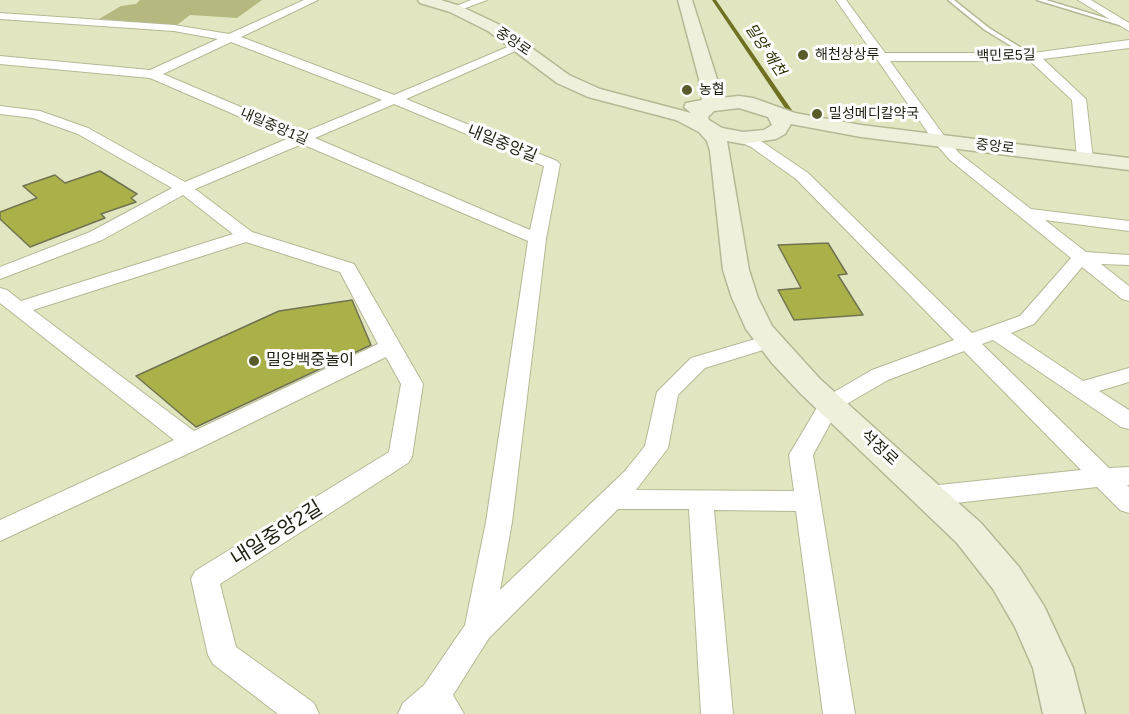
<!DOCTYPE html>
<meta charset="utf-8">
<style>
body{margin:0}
canvas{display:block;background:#e2e6c0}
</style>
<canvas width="1129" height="714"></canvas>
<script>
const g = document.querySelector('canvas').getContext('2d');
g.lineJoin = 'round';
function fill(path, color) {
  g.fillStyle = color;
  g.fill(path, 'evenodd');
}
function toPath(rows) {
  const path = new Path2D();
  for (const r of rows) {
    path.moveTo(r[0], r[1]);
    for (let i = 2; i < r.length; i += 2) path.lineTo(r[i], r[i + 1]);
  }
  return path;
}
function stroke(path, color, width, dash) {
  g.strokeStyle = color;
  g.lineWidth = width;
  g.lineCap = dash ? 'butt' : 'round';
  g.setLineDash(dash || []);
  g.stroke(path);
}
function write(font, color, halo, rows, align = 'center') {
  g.font = font + ' Arial,"Noto Sans KR",sans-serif';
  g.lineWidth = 6;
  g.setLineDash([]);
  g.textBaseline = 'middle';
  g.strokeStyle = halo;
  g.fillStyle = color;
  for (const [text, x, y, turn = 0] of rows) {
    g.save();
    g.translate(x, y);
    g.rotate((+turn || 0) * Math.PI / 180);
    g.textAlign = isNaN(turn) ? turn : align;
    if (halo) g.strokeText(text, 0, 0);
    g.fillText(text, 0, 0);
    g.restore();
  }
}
fill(toPath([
 [140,0,262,0,237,18,190,15,177,25,99,19,121,6,136,4]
]), '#b5b97f');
fill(toPath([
 [712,0,716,0,796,116,795,117,791,117,712,0]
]), '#6e7121');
const building = toPath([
 [100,171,137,194,131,198,136,202,101,214,105,218,30,247,0,219,0,212,37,198,23,186,55,175,65,183,100,171],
 [828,243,847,274,838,275,863,315,794,320,778,290,801,288,778,245,828,243],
 [352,300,371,345,196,427,136,376,279,311,352,300]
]);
fill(building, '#abb149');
stroke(building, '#707351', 1.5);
const lane = toPath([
 [948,0,954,0,989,28,1036,57,1031,58,985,30,948,0],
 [1037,0,1046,0,1129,25,1129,28,1037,0]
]);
const street = toPath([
 [304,0,318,0,241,37,394,95,517,43,521,42,527,46,406,99,557,161,560,164,546,239,512,522,500,590,625,471,645,446,657,392,691,358,769,335,776,336,779,341,776,346,705,368,678,395,668,448,636,490,794,491,789,455,822,399,872,370,954,340,796,179,751,147,738,141,736,138,738,135,748,135,761,141,808,173,972,333,1020,316,1071,258,950,160,935,143,836,0,846,0,885,53,1033,53,1129,40,1129,48,1043,59,1086,99,1093,159,1085,164,1077,159,1072,100,1030,61,890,61,945,137,960,154,1031,209,1129,221,1129,231,1045,220,1086,252,1129,255,1129,265,1101,264,1129,286,1129,301,1122,299,1082,267,1034,324,1011,333,1083,381,1129,368,1129,382,1099,391,1129,410,1129,429,1121,427,993,340,982,344,1109,468,1129,467,1129,485,1127,485,1129,487,1129,513,1120,510,1097,487,929,506,920,503,917,496,920,489,929,486,1081,470,964,351,888,380,838,409,813,455,855,714,823,714,796,511,714,510,733,714,701,714,689,509,618,509,489,638,453,695,464,714,398,714,403,703,424,685,465,625,486,522,528,241,302,144,195,189,252,232,354,264,423,384,412,457,408,463,220,584,236,647,314,703,319,714,278,714,213,664,208,655,191,579,195,571,389,452,401,384,386,357,200,448,0,541,0,520,174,440,0,303,0,288,7,290,21,301,233,234,183,195,102,240,0,279,0,267,90,232,172,188,78,134,33,118,0,114,0,106,40,111,88,128,185,182,289,138,150,78,0,64,0,56,150,70,218,39,174,31,0,19,0,13,174,25,229,34,304,0],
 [231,42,382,100,302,133,163,74,231,42],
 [394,104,544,166,530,230,315,138,394,104],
 [246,242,340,272,378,344,194,431,33,310,246,242],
 [471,0,487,0,455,12,449,9,471,0],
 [1078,0,1091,0,1129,23,1129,31,1078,0]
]);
const secondary = toPath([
 [418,0,441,0,460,6,500,25,569,75,600,89,691,113,684,107,686,103,702,100,699,79,678,0,692,0,717,79,720,98,739,96,753,98,795,113,861,125,1129,158,1129,170,861,137,791,124,785,134,776,139,743,144,727,141,749,270,758,298,772,326,820,379,981,523,1019,567,1044,606,1073,668,1085,714,1043,714,1033,668,1015,627,993,589,957,543,800,393,772,363,746,329,732,298,723,270,710,151,707,141,699,132,676,120,588,97,557,83,488,31,450,12,420,3,418,0],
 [739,108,768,117,772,125,764,130,743,132,722,128,709,120,708,117,714,111,739,108]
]);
stroke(lane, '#b5b894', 3);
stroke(street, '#b5b894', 2);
stroke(secondary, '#b5b894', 3);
fill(lane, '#fff');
fill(street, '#fff');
fill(secondary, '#eff0db');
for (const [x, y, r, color] of [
 [803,55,6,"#595c2a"],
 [687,90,6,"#595c2a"],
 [817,114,6,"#595c2a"],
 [254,361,6,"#595c2a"]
]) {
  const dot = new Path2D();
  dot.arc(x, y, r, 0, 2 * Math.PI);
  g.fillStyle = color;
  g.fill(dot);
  stroke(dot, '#fff', 2);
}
write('14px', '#1d1e10', '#fff', [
 ["중앙로",513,42,34],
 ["백민로5길",1006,56,-1],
 ["내일중앙1길",274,127,23],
 ["중앙로",995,147,7]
]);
write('14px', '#1d1e10', '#fff', [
 ["해천상상루",815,55],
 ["농협",699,90],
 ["밀성메디칼약국",829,114]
], 'left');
write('italic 15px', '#2b2d00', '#fff', [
 ["밀양 해천",765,50,56]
]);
write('16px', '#1d1e10', '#fff', [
 ["내일중앙길",502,144,22],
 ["석정로",879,448,43]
]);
write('16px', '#1d1e10', '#fff', [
 ["밀양백중놀이",266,361]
], 'left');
write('20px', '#1d1e10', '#fff', [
 ["내일중앙2길",277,534,-32]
]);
</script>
